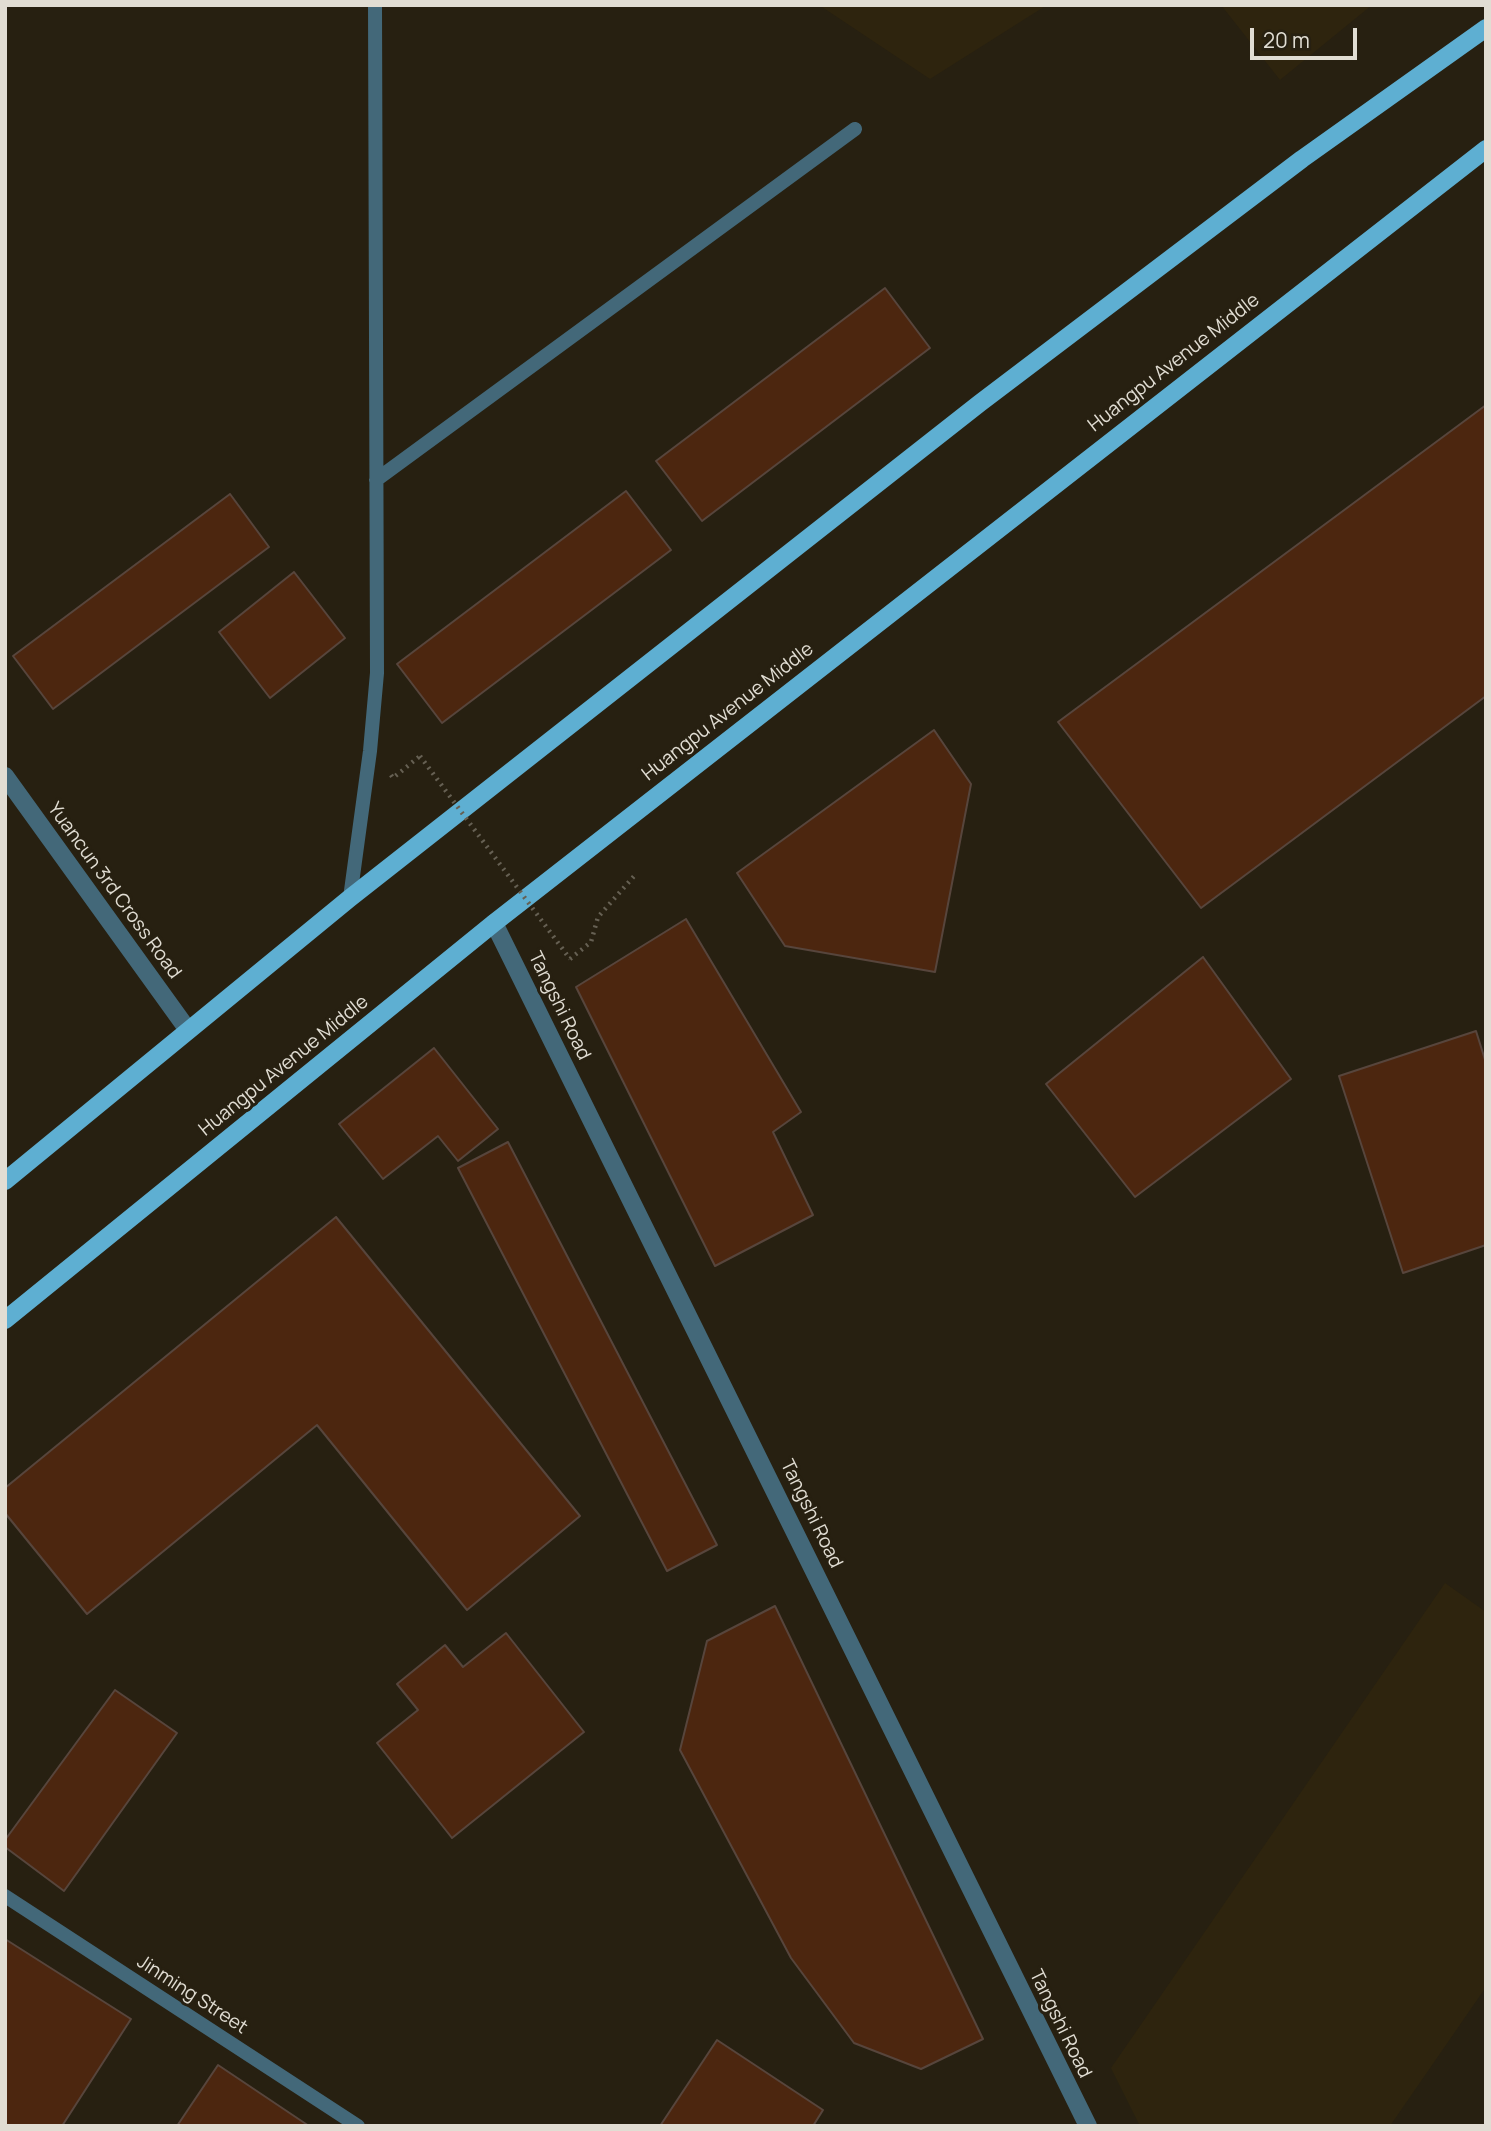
<!DOCTYPE html>
<style>
body{margin:0}
#map{position:relative;width:1491px;height:2131px;overflow:hidden;background:#272011;font-family:Manrope,sans-serif}
canvas{display:block}
.frame{position:absolute;inset:0;border:7px solid #e1ddd3;pointer-events:none}
.scale{position:absolute;left:1250px;top:28px;width:107px;height:32px;box-sizing:border-box;border:4px solid #e1ddd3;border-top:0;padding-left:9px;font-size:21px;line-height:24px;white-space:nowrap;color:#e1ddd3;-webkit-text-stroke:5px #272011;paint-order:stroke}
</style>
<div id="map">
<canvas width="1491" height="2131"></canvas>
<div class="frame"></div>
<div class="scale">20 m</div>
</div>
<script>
const g = document.querySelector('canvas').getContext('2d');
g.lineJoin = 'round';
function fill(path, color) {
  g.fillStyle = color;
  g.fill(path, 'evenodd');
}
function toPath(rows) {
  const path = new Path2D();
  for (const r of rows) {
    path.moveTo(r[0], r[1]);
    for (let i = 2; i < r.length; i += 2) path.lineTo(r[i], r[i + 1]);
  }
  return path;
}
function stroke(path, color, width, dash) {
  g.strokeStyle = color;
  g.lineWidth = width;
  g.lineCap = dash ? 'butt' : 'round';
  g.setLineDash(dash || []);
  g.stroke(path);
}
function write(font, color, halo, rows, align = 'center') {
  g.font = font + ' Manrope,sans-serif';
  g.lineWidth = 6;
  g.setLineDash([]);
  g.textBaseline = 'middle';
  g.strokeStyle = halo;
  g.fillStyle = color;
  for (const [text, x, y, turn = 0] of rows) {
    g.save();
    g.translate(x, y);
    g.rotate((+turn || 0) * Math.PI / 180);
    g.textAlign = isNaN(turn) ? turn : align;
    if (halo) g.strokeText(text, 0, 0);
    g.fillText(text, 0, 0);
    g.restore();
  }
}
fill(toPath([
 [819,5,1047,5,930,79],
 [1221,5,1372,5,1280,80],
 [1445,1583,1486,1612,1486,1987,1390,2126,1140,2126,1111,2068]
]), '#2e240e');
const building = toPath([
 [885,288,930,348,702,521,656,461,885,288],
 [1486,405,1486,696,1201,908,1058,722,1486,405],
 [626,491,671,550,442,723,397,664,626,491],
 [230,494,269,547,53,709,13,656,230,494],
 [294,572,345,638,270,698,219,632,294,572],
 [934,730,971,784,935,972,785,946,737,873,934,730],
 [686,919,801,1112,773,1132,813,1215,715,1266,576,987,686,919],
 [1203,957,1291,1079,1135,1197,1046,1084,1203,957],
 [1476,1031,1486,1063,1486,1245,1403,1273,1339,1076,1476,1031],
 [434,1048,498,1129,458,1161,438,1136,383,1179,339,1124,434,1048],
 [508,1142,717,1545,667,1571,458,1168,508,1142],
 [336,1217,580,1516,467,1610,317,1425,87,1614,5,1513,5,1488,336,1217],
 [775,1606,983,2039,921,2069,854,2043,791,1958,680,1750,707,1641,775,1606],
 [506,1633,584,1732,452,1838,377,1743,418,1710,397,1684,445,1645,463,1667,506,1633],
 [115,1690,177,1733,64,1891,5,1847,5,1840,115,1690],
 [5,1939,131,2019,62,2126,5,2126,5,1939],
 [717,2040,823,2110,813,2126,660,2126,717,2040],
 [218,2065,309,2126,177,2126,218,2065]
]);
fill(building, '#4c260f');
stroke(building, '#57453c', 2);
stroke(toPath([
 [391,775,393,778,420,756],
 [570,959,591,942,598,917,635,875]
]), '#666053', 4.5, [2, 5]);
stroke(toPath([
 [376,480,855,129],
 [350,898,370,751,377,673,375,5],
 [5,1896,358,2126]
]), '#436879', 14);
stroke(toPath([
 [494,923,1088,2126]
]), '#436879', 18);
stroke(toPath([
 [5,776,188,1030]
]), '#436879', 18);
stroke(toPath([
 [5,1181,350,898,980,403,1302,159,1486,28],
 [5,1320,494,923,1486,149]
]), '#5eafd2', 18);
stroke(toPath([
 [420,756,570,959]
]), '#666053', 4.5, [2, 5]);
write('19px', '#e1ddd3', '#272011', [
 ["Huangpu Avenue Middle",1174,363,-38],
 ["Huangpu Avenue Middle",728,712,-38],
 ["Yuancun 3rd Cross Road",114,891,54],
 ["Tangshi Road",559,1006,64],
 ["Huangpu Avenue Middle",284,1066,-39],
 ["Tangshi Road",811,1514,64],
 ["Jinming Street",192,1995,33],
 ["Tangshi Road",1060,2024,64]
]);
</script>
